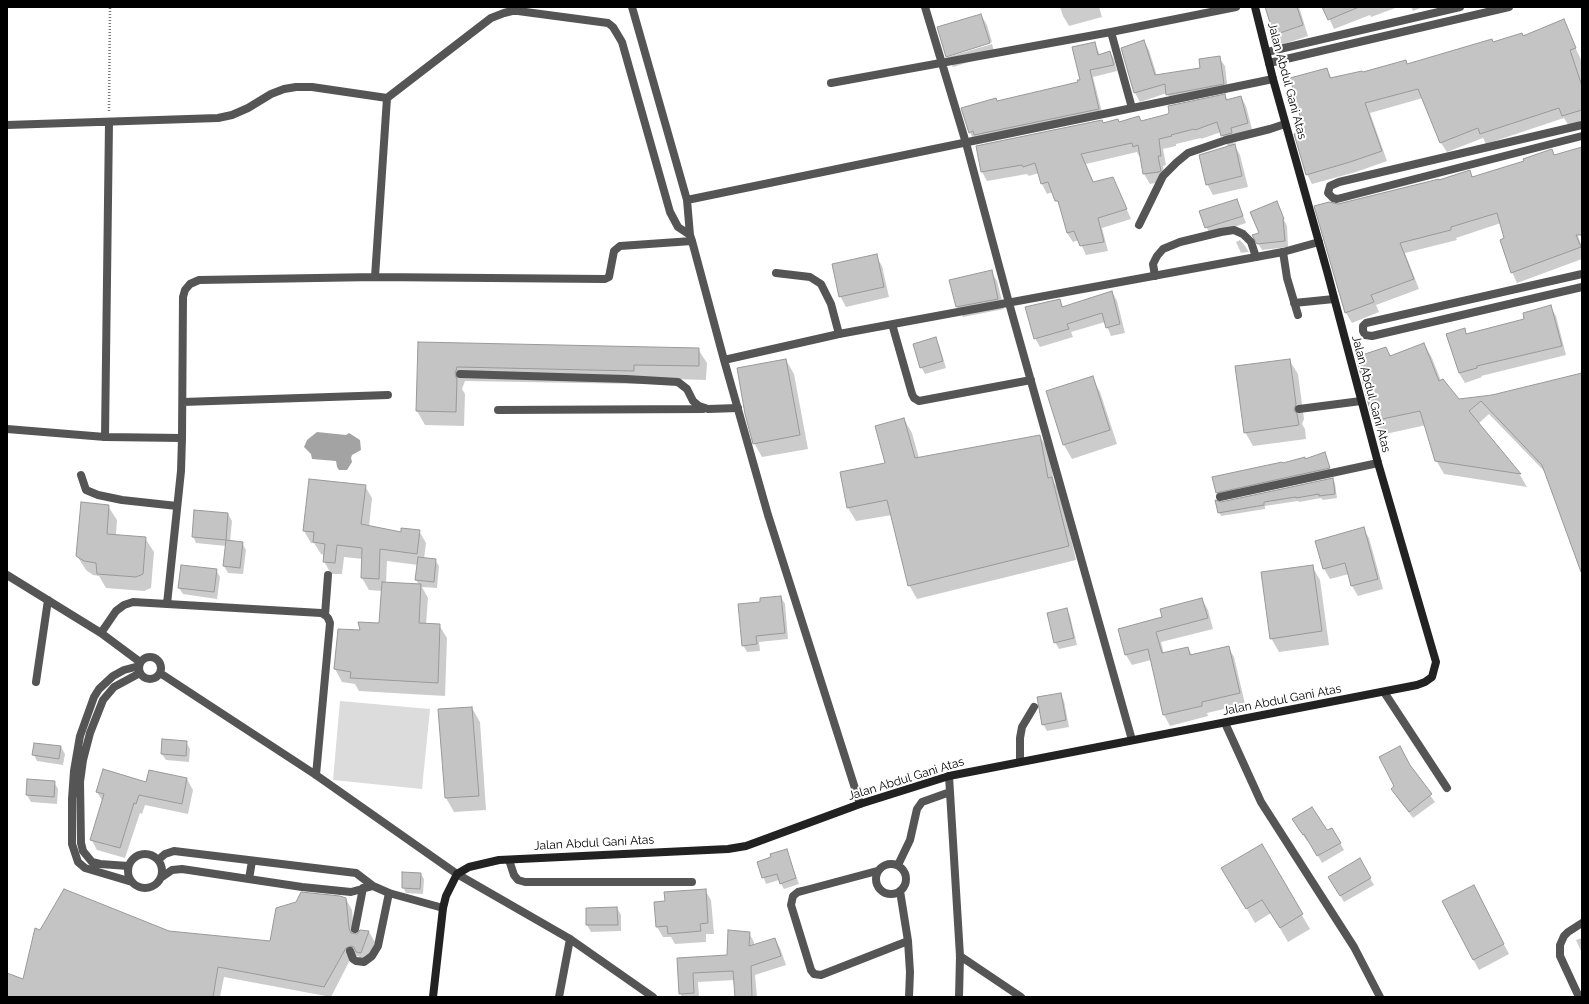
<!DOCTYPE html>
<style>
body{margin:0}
#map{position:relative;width:1589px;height:1004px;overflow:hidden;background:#fff;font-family:Raleway,sans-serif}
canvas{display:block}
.frame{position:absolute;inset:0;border:8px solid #000;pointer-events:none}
</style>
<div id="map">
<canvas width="1589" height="1004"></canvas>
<div class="frame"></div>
</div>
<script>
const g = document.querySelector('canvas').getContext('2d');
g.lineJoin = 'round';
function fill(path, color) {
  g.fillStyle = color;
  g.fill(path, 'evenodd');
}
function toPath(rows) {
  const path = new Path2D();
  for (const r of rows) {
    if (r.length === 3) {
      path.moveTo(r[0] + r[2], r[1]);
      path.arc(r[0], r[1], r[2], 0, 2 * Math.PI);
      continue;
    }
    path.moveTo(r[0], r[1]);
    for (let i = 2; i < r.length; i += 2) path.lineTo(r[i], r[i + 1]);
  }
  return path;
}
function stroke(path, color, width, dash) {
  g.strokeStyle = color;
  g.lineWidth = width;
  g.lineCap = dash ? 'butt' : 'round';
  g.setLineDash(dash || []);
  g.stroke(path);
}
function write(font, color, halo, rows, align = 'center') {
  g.font = font + ' Raleway,sans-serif';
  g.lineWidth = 4;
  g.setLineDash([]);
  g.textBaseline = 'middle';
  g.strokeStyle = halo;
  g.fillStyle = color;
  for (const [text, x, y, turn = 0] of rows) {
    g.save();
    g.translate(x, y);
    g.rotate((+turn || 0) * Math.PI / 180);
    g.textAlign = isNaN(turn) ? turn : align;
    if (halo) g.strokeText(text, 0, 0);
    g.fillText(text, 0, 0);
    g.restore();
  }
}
fill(toPath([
 [340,701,430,709,422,789,333,780]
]), '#dcdcdc');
fill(toPath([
 [317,432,346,435,349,433,360,440,361,450,352,455,351,458,352,462,347,470,339,470,337,467,336,461,312,459,311,454,304,447,307,440]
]), '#a3a3a3');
fill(toPath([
 [1060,7,1099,7,1102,17,1069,26,1063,16],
 [1266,7,1299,7,1308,36,1281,45,1275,34],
 [1324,7,1398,7,1371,17,1370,15,1334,29],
 [1411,7,1423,7,1413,11],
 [981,15,987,25,992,42,948,55,948,57,992,44,995,54,953,67,947,56,938,28],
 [1563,21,1582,62,1582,121,1569,126,1564,118,1486,144,1483,138,1447,152,1441,143,1423,98,1370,113,1387,161,1356,172,1312,184,1307,174,1306,132,1327,69,1332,79,1407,65,1493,43,1524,37],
 [1144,41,1149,50,1157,76,1202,69,1219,58,1225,66,1228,92,1173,104,1167,93,1140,102,1135,93,1122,48],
 [1095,43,1100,55,1110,52,1114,59,1117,71,1093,77,1103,116,973,139,970,132,997,102,1079,82,1081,81],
 [1225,96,1228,100,1241,97,1246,106,1253,133,1236,137,1237,142,1233,143,1240,155,1248,187,1213,195,1207,184,1228,147,1221,132,1201,139,1201,138,1176,144,1176,146,1163,149,1166,165,1163,166,1165,181,1150,184,1144,174,1141,155,1139,156,1137,152,1086,164,1094,183,1113,178,1131,219,1102,228,1108,251,1086,255,1079,240,1073,242,1067,233,1061,209,1053,192,1047,194,1042,184,1039,173,1029,176,1027,174,987,181,982,172,1103,124,1141,122,1168,115],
 [1582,148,1582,213,1571,216,1582,247,1582,259,1517,283,1512,272,1506,239,1501,223,1456,238,1457,240,1405,253,1419,289,1376,305,1379,312,1352,323,1346,313,1338,205,1439,181,1470,172,1473,178,1525,162,1552,150,1555,156],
 [1237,200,1246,223,1210,235,1200,212],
 [1276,203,1287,226,1288,247,1262,250,1254,236,1260,234],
 [1240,240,1245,246,1249,252,1241,253,1236,242],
 [876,256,882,266,889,297,846,307,840,296],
 [991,271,997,281,1004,309,963,317,957,307],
 [1112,292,1117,301,1125,333,1111,336,1105,322,1071,332,1073,337,1040,347,1035,338,1059,300,1064,308],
 [1550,306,1556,316,1566,355,1481,376,1482,377,1465,383,1459,373,1447,335,1464,329,1467,334,1525,320],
 [935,338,939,345,946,368,925,374,921,367],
 [419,343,698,349,707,363,706,380,642,378,641,384,465,381,462,389,465,394,464,426,425,425,417,411],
 [1424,344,1432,358,1441,381,1458,400,1492,396,1582,374,1582,573,1546,473,1489,414,1478,424,1520,475,1527,487,1444,474,1436,460,1426,425,1381,435,1374,421,1357,358,1386,348,1391,357],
 [786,360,794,374,808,449,762,457,754,443],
 [1289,360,1298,374,1304,419,1302,424,1305,429,1306,439,1253,446,1245,432],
 [1092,377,1100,392,1117,444,1072,459,1064,445,1047,392],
 [904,419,912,433,919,458,1040,436,1048,450,1054,482,1060,492,1076,560,917,599,909,585,892,515,856,521,848,508,886,464],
 [1324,453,1332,473,1220,498,1217,493,1213,478,1305,460],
 [1332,479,1335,483,1337,498,1323,500,1321,498,1299,502,1298,501,1265,506,1265,509,1221,516,1219,512,1221,503],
 [365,486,372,498,369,527,401,533,419,531,426,543,424,559,435,560,439,566,437,588,422,587,428,598,426,625,439,625,447,638,445,696,359,691,355,684,342,682,335,669,361,631,380,624,382,591,369,590,362,578,363,559,344,557,342,574,331,574,324,561,325,555,321,554,314,543,311,543,304,531],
 [387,561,418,565,416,580,419,585,386,583],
 [108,506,117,520,116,535,145,538,154,552,151,588,144,591,106,588,99,576,93,575,86,570,77,556],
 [228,514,232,521,230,542,242,543,246,550,243,574,228,573,224,566,226,546,196,543,193,536],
 [1363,528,1369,538,1383,589,1358,596,1352,586,1349,574,1330,579,1324,569,1316,542],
 [1312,566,1320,580,1329,645,1279,652,1271,638],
 [216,570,220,577,217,599,183,594,179,588],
 [781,597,785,604,788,639,759,642,760,651,747,652,743,645,761,603],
 [1202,599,1208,610,1213,629,1161,642,1164,654,1188,648,1192,655,1228,647,1234,657,1245,704,1207,713,1208,716,1170,726,1164,715,1151,660,1132,665,1126,655,1119,629,1163,617],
 [1067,610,1070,616,1077,645,1059,649,1055,642],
 [1061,694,1064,701,1069,727,1047,731,1043,724],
 [472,708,480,722,486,810,454,812,446,798,439,710],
 [186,742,190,749,189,762,166,760,162,754],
 [61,747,65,754,63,765,37,761,34,755],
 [1410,767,1435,802,1413,818,1396,796],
 [187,779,193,790,188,814,145,805,142,814,140,813,125,858,97,850,91,839,103,802,97,792,147,783],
 [28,780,54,782,58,789,57,804,31,802,27,795],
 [1297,826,1327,832,1332,829,1344,850,1322,863,1309,840,1307,841],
 [1261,845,1310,929,1288,942,1271,913,1255,923,1223,868],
 [786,850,799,884,784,889,779,880,766,884,758,863,772,858],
 [1359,860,1374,885,1344,902,1329,877],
 [421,874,424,879,423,894,406,893,403,887],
 [705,890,711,900,714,934,706,934,706,942,675,944,671,937,663,937,657,927,666,902],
 [1479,896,1509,954,1479,970,1473,959],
 [346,899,352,910,354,934,358,935,361,931,369,932,375,942,367,963,363,962,358,956,351,958,331,997,224,977,220,997,7,997,7,974,24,981,41,931,169,932,271,942],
 [617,908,621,915,621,931,591,932,587,925],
 [749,933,754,942,754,946,775,939,780,948,786,965,755,975,757,997,736,997,735,980,698,982,699,997,682,997,680,993,678,959,728,956],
 [1582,938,1582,953,1576,940]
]), '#0003');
const building = toPath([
 [1265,7,1297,7,1303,25,1274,35,1265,7],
 [1322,7,1359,7,1328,20,1322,7],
 [981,14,990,43,946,57,937,27,981,14],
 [1564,19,1576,48,1570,50,1582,86,1582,110,1562,116,1559,108,1480,134,1478,128,1440,143,1418,89,1365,103,1382,151,1350,162,1306,175,1294,134,1304,131,1290,78,1327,68,1330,78,1362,71,1363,72,1406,60,1407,64,1492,39,1493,42,1522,33,1523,36,1564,19],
 [1144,40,1155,75,1200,68,1199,59,1220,56,1224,84,1166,95,1165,84,1134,93,1121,48,1144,40],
 [1095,42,1098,55,1110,51,1114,65,1090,70,1099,109,974,135,973,131,969,133,961,108,996,98,997,101,1078,82,1077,80,1080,80,1072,47,1095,42],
 [1225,94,1226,100,1241,96,1248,123,1231,128,1232,133,1221,136,1217,122,1195,130,1194,129,1171,135,1172,136,1159,139,1161,156,1158,156,1161,171,1159,172,1143,174,1138,145,1133,147,1132,143,1081,154,1093,182,1113,177,1127,209,1098,218,1104,242,1080,246,1074,231,1067,233,1058,201,1055,201,1048,182,1041,184,1035,163,1023,167,1022,165,981,172,976,146,1102,120,1103,123,1118,119,1119,122,1139,116,1141,121,1168,114,1169,112,1168,106,1225,94],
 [1235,144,1242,176,1206,185,1199,155,1235,144],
 [1582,147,1582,235,1576,235,1581,247,1511,273,1500,240,1504,238,1497,213,1451,227,1451,230,1400,243,1414,279,1371,295,1374,302,1345,313,1314,206,1329,202,1338,204,1439,179,1439,180,1470,170,1472,177,1524,161,1523,159,1549,150,1552,149,1554,155,1582,147],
 [1237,199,1243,216,1205,228,1199,211,1237,199],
 [1277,201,1284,219,1283,219,1285,241,1257,244,1252,235,1259,233,1250,212,1277,201],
 [877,254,884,287,839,297,832,264,877,254],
 [992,270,998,299,956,307,949,280,992,270],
 [1112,291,1120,324,1106,328,1102,313,1067,324,1069,329,1034,339,1025,307,1060,299,1062,307,1112,291],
 [1551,305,1562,346,1477,366,1477,368,1459,373,1446,334,1465,328,1466,334,1524,319,1523,313,1551,305],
 [936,337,943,361,920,368,913,344,936,337],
 [418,342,699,348,699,366,634,365,634,371,457,367,455,374,457,379,456,412,416,411,418,342],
 [1424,343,1439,381,1443,379,1459,399,1492,395,1582,373,1582,572,1581,572,1542,465,1481,401,1469,411,1521,474,1435,461,1420,411,1373,421,1356,357,1386,347,1390,356,1424,343],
 [786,359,800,435,753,444,745,414,737,368,786,359],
 [1290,359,1296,404,1294,410,1297,414,1299,425,1244,433,1235,366,1290,359],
 [1093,376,1110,430,1063,445,1046,391,1093,376],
 [904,418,915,458,1040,435,1048,478,1052,477,1069,546,908,586,887,500,847,508,840,472,885,463,875,426,904,418],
 [1325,452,1330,468,1216,493,1212,477,1282,462,1283,463,1305,457,1305,459,1325,452],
 [1333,478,1335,494,1319,496,1319,494,1296,498,1296,497,1264,502,1264,505,1218,513,1215,500,1221,502,1333,478],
 [309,479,366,485,361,524,401,532,401,528,420,530,417,554,380,549,379,579,361,578,362,548,337,545,335,563,323,562,325,544,313,542,314,532,303,531,309,479],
 [81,502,109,505,107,534,146,537,143,574,136,577,97,574,96,563,84,561,76,556,81,502],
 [194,510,228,513,226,540,243,542,240,568,223,566,226,540,192,537,194,510],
 [1364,527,1378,579,1351,586,1345,563,1323,569,1315,541,1364,527],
 [418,557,436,559,434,582,415,580,418,557],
 [181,565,217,569,214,592,178,588,181,565],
 [1313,565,1322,631,1270,639,1261,572,1313,565],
 [382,582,421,584,419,623,440,624,438,683,350,678,351,672,334,669,338,629,360,630,358,622,379,623,382,582],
 [781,596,785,633,756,636,757,644,742,646,738,604,760,602,760,598,781,596],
 [1202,598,1208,618,1156,632,1162,653,1188,647,1190,655,1229,646,1240,693,1202,702,1202,706,1163,715,1148,649,1125,655,1118,629,1162,617,1160,609,1202,598],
 [1067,608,1074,638,1054,643,1047,613,1067,608],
 [1061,693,1066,720,1042,725,1037,697,1061,693],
 [472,707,479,796,445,798,438,709,472,707],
 [162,739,187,741,186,756,161,754,162,739],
 [34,743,61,746,59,759,32,755,34,743],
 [1400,746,1410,765,1432,794,1409,812,1391,789,1394,786,1379,757,1400,746],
 [103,769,146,782,149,770,187,778,182,804,139,795,136,804,134,803,120,848,90,840,104,794,96,792,103,769],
 [27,779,55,781,54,797,26,795,27,779],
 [1312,807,1327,830,1332,828,1341,843,1317,856,1304,834,1303,835,1292,819,1312,807],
 [1262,844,1303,914,1280,928,1262,900,1246,909,1221,868,1262,844],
 [787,849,796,878,780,884,777,874,762,878,757,862,771,857,770,854,787,849],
 [1360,858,1371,878,1340,896,1328,877,1360,858],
 [402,872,421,873,420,889,402,888,402,872],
 [1474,885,1504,944,1473,960,1442,901,1474,885],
 [64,889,169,931,270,941,276,908,296,902,301,892,340,896,346,898,349,928,351,933,357,934,360,930,369,931,361,953,356,952,354,947,351,946,346,948,324,987,218,967,213,997,7,997,7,973,23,979,35,928,40,930,64,889],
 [706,889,708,923,700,924,701,931,668,934,667,926,656,927,654,902,665,901,664,892,706,889],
 [617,907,618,925,586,925,586,908,617,907],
 [728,930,750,932,749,946,775,938,781,956,751,966,752,997,735,997,733,971,693,973,694,993,679,994,677,958,727,955,728,930]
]);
fill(building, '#c4c4c4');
stroke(building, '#999', 1);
stroke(toPath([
 [109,111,110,7]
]), '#777', 2.5, [1, 2]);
stroke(toPath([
 [1283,252,1287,278,1298,315],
 [776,273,810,277,821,284,831,304,839,334],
 [1155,276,1153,264,1157,256,1163,249,1180,242,1221,232,1234,230,1243,234,1251,242,1256,257],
 [1294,303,1334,299],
 [460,374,626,379,678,382,687,389,693,401,699,406,708,409,738,408],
 [1299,409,1361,401],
 [498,410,703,409],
 [7,429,105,437,182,438],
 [81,475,86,490,98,495,122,500,177,506],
 [1384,692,1447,788],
 [1020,762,1020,738,1022,727,1034,707],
 [145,871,17],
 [158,860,165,854,174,851,356,873,373,886,389,893,443,908],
 [509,860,514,875,518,880,525,882,692,882],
 [128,866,100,864,92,862,83,851,81,843,80,782,83,760,90,733,103,700,114,687,140,673],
 [162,877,172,870,182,869,302,887,351,892,373,886],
 [249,879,252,861],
 [132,882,85,868,78,862,72,844,72,799,74,771,80,736,94,697,99,689,113,676,124,670,139,666],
 [355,929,363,888],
 [350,951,353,959,356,961,364,962,372,956,378,946,389,893],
 [1579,997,1560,956,1560,945,1564,936,1568,932,1582,923]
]), '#555', 8);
stroke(toPath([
 [632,7,687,200,690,235],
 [925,7,966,143,1009,303,1132,740],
 [1111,32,1132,108],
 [1267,52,1460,7],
 [1269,63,1509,7],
 [831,83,1111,32,1236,7],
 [7,125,218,118,232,115,248,108,271,94,284,89,296,87,312,87,387,98,491,18,504,13,512,11,518,11,608,23,613,27,622,42,670,212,678,227,690,235,692,241,724,360,768,515,860,804],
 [1582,125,1339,182,1330,186,1328,193,1333,198,1337,199,1582,136],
 [687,200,1273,79],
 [1139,225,1163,176,1177,162,1188,153,1226,140,1270,129,1285,124],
 [1582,274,1366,323,1363,326,1363,331,1365,335,1372,336,1582,287],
 [375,277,387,98],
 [892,324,912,394,914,398,919,401,1031,380],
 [724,360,839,334,1283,252,1319,242],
 [183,402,388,395],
 [105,437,109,122],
 [1220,497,1378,463],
 [7,575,101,633,140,662],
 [167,604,181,471,182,438,183,297,185,290,190,284,199,280,375,277,605,279,609,277,614,251,620,246,692,241],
 [325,615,328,575],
 [101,633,116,611,124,605,133,602,321,613,325,615,328,618,330,623,316,775],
 [150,668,11],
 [160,673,316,775,457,874,570,939,653,997],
 [36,682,48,600],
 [1225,723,1261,802,1354,947,1380,997],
 [949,776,960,956,959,997],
 [891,879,15],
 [898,865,910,840,917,809,922,802,950,792],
 [877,871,806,890,798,892,793,896,791,905,811,970,814,974,821,975,908,941],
 [900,891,908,941,910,972,909,997],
 [960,956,1021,997],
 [559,997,570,939]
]), '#555', 8);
stroke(toPath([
 [433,997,443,908,446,896,457,874,469,867,499,860,728,849,746,846,860,804,949,776,1417,685,1425,682,1432,677,1436,662,1378,463,1327,271,1273,79,1255,7]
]), '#222', 8);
write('12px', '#000', '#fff', [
 ["Jalan Abdul Gani Atas",1287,81,75],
 ["Jalan Abdul Gani Atas",1371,394,75],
 ["Jalan Abdul Gani Atas",1282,700,-11],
 ["Jalan Abdul Gani Atas",906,779,-17],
 ["Jalan Abdul Gani Atas",594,843,-3]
]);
</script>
